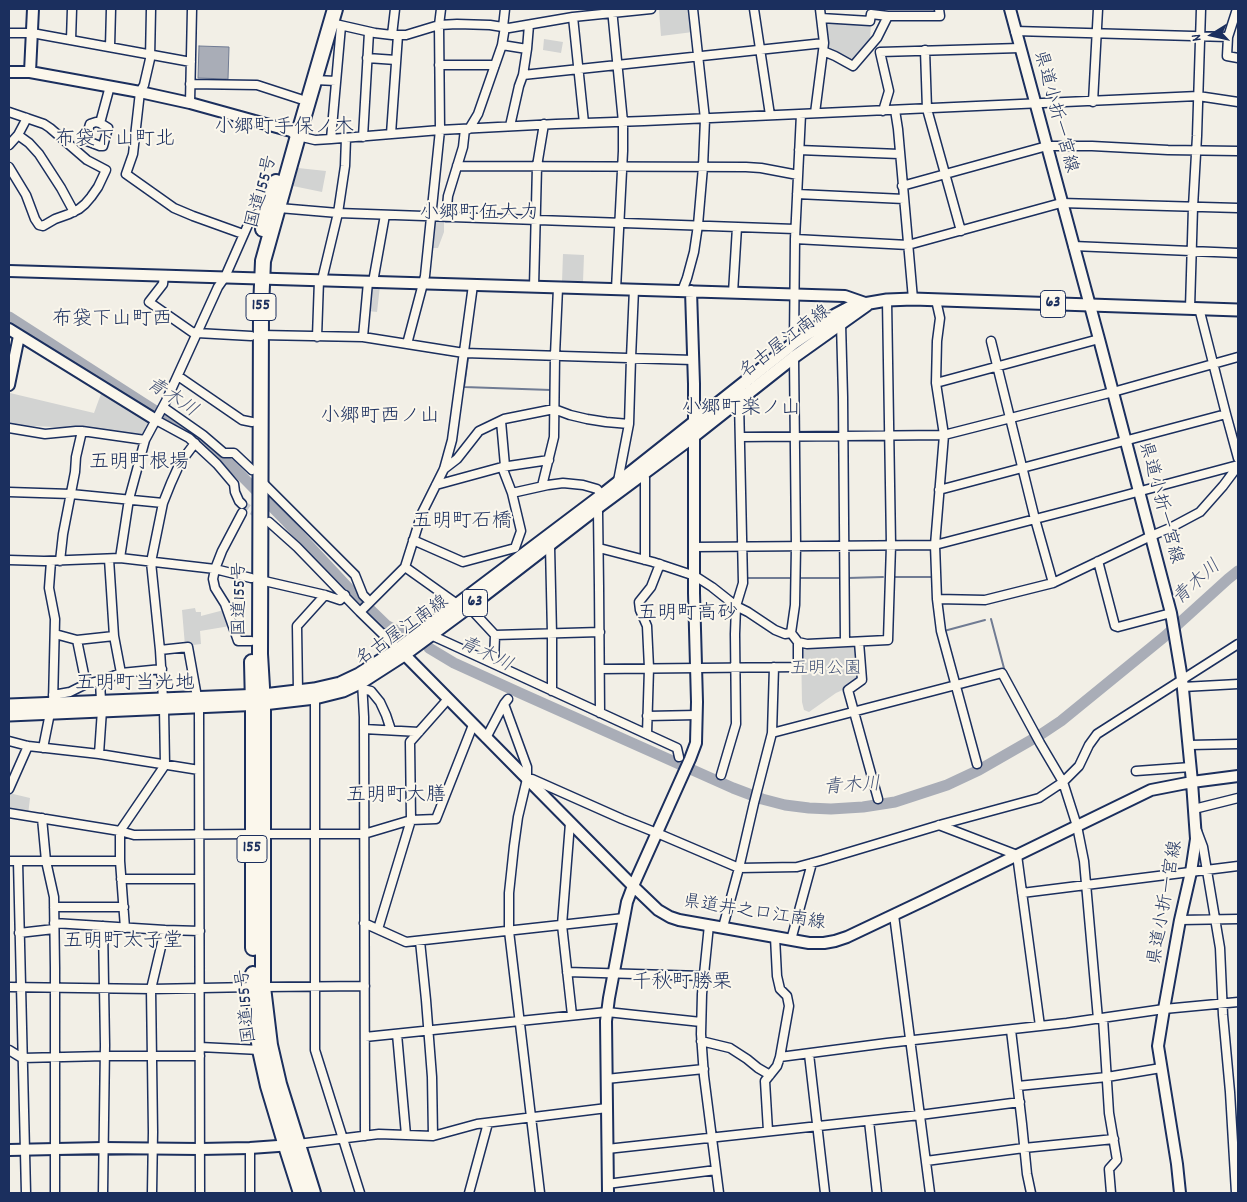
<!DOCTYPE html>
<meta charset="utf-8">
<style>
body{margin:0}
#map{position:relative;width:1247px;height:1202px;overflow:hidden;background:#f2efe6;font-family:Dekko,sans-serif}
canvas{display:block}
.frame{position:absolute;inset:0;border:10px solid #1b2f5e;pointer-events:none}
.north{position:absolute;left:1187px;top:10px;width:50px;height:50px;-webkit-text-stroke:4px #fbf7ec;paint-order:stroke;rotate:260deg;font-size:14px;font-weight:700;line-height:20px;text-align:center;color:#1b2f5e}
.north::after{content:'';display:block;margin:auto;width:18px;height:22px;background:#1b2f5e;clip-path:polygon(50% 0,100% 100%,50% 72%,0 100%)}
</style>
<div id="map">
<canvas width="1247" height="1202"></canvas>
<div class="frame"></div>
<div class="north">N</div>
</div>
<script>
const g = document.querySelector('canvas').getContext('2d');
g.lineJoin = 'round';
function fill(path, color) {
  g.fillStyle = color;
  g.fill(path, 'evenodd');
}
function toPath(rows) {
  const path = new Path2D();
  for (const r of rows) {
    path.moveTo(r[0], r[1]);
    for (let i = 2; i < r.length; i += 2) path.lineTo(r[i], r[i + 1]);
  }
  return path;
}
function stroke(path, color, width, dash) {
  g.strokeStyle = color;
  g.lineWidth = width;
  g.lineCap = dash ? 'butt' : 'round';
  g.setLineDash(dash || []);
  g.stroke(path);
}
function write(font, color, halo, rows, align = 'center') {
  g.font = font + ' Dekko,"Klee One",sans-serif';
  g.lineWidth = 4;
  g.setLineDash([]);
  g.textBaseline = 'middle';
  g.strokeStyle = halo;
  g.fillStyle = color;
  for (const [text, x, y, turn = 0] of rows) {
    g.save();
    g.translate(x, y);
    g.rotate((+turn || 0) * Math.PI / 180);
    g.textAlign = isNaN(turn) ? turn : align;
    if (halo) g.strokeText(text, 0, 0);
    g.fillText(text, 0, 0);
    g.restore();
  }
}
fill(toPath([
 [672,9,691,9,693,32,661,36,659,10],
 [823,19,871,23,870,42,853,62,826,49],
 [544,39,563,42,561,53,543,50],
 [298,168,326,171,322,192,293,186],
 [432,219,444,219,444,232,438,248,429,248],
 [563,254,584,255,583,282,562,282],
 [373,286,380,286,377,312,368,311,370,290],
 [102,391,149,419,142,437,78,428,9,425,10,393,94,413],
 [195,608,196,612,201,612,201,616,224,610,230,626,200,631,201,644,185,646,182,610],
 [856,645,858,679,847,688,836,693,809,712,804,710,802,702,801,647],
 [9,793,30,798,28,815,9,812]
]), '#d2d3d2');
const water = toPath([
 [199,46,229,47,228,79,198,78,199,46]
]);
fill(water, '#a9adb7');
stroke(water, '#707b93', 1);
stroke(toPath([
 [269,339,364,341,457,356],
 [468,358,464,387,551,390],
 [892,577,932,577,933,582],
 [746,578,793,578],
 [800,578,842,578],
 [848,578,883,577],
 [991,619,1005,672],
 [944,631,985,620],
 [60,1155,102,1155],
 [107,1155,146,1154]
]), '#707b93', 2);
stroke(toPath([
 [9,317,199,439,221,458,231,465,287,522,353,593,386,625,405,635],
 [429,648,454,663,520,693,733,788,762,799,785,805,809,808,831,809,863,807,895,802,947,785,979,770,1040,735,1061,721,1164,637,1228,579,1238,571]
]), '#a9adb7', 11);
stroke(toPath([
 [242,504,261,517]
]), '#c7c9cb', 8, [8, 4]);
const street = toPath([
 [151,9,150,59,144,85,140,92,133,154,126,174,174,208,193,216,243,234],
 [612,9,623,122,623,151,616,289],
 [754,9,770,115],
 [1237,9,1228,37,1227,56,1238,58],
 [573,17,584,123],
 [821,18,870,21,871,14,888,16],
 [331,23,375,33,392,35,406,35,439,25,457,24,490,25,509,28,573,17,651,9],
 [503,27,505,9],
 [1015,31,1228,37],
 [9,33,32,33,191,62],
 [392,35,395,9],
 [71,40,72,9],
 [502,45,527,49],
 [110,47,111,9],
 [925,50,927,109,961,231],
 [823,51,835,56,853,66,877,38,888,16,940,16,939,9],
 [367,58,396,60],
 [439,65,495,65],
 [523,75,824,43],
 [315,80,336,81],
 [190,84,257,85,300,99],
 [1093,102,1098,9],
 [190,103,192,9],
 [895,110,898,129,913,299],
 [883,111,889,91,880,52,1020,48],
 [9,112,44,124,50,128,87,160,106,170,98,187,91,197,85,204,79,209,69,214,55,219,43,226,39,225,35,219,26,195,9,167],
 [815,113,824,43,820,9],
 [100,123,96,122,90,124,86,138,87,141,100,146,103,146,108,128,100,123,110,86],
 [510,126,519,86,523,75,527,49,529,25],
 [469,129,478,114,502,45,505,27],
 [391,134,398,35],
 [18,135,29,143,39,154,61,188,74,212],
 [298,136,315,140,331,139,440,130,556,124,644,121,1198,96,1238,102],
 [363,137,369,32],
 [331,139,341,26],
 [9,145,18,135,27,118],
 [799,150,899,154],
 [457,166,746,167,761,168,798,175],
 [902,186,1047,146,1092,146,1168,150,1238,151],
 [797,194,904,199],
 [279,208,338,213,795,229],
 [446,217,448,196,463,147,465,129],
 [795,239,908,245,1061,203,1238,208],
 [1073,246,1238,253],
 [164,275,163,284,149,302,192,332,197,333,251,336],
 [322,280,338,213,345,166,346,138],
 [373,282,385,215],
 [534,287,537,166,544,124],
 [682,291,687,278,694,252,698,225,703,167,705,119,693,9],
 [733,293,737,227],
 [936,300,940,318,937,341,936,383,944,435,935,545,937,599,941,631,977,764],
 [1190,308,1193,207,1197,136,1201,9],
 [1199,308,1226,414,1238,458],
 [841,323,843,397,845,642],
 [261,335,363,337,464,353,693,360],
 [317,337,319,280],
 [363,337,368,282],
 [991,341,1035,519,1053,583],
 [794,343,795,239,801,114],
 [407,344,425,276,440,130,439,25,441,9],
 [178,376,242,420,252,422],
 [936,383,1099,339],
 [163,407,203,435,224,453,234,453,252,470],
 [156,420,189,438,217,464,234,484,235,492,239,501,242,504],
 [501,421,505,466],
 [9,428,45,434,76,431,82,431,145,440],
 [740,437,944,435,1113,392,1238,357],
 [444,469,457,459,479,431,504,419,554,409,570,415,587,419,606,422,629,424],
 [642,474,645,478,645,560],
 [260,480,355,575,363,595,370,602],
 [618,481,629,424,631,358,634,289],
 [436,485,502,467,549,460],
 [542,486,554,437,555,355,558,288],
 [939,490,1226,414],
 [9,492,71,494,163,503],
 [512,493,548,485,563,483,583,485,597,489,602,495],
 [597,508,598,512,599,587,600,713],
 [242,513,222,551,215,569,213,579,215,588,225,604,238,641,251,641],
 [269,522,297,547,360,612,398,649],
 [413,540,463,562,515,548,521,531,512,493,502,467],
 [549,545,550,546,552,634,552,691],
 [694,547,935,545,1070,510,1238,465],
 [599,548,653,562,695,576,712,587,736,606,748,612,775,630,785,634,791,633,798,642,807,644,888,640,891,545,887,300],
 [120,558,129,499,145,440,166,401,218,287,225,277,251,218,258,213,266,215],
 [109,559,114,636,121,673],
 [9,560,44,561,120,558,215,569,251,578],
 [51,561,49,588,55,619,53,703],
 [60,561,63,534,75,472,76,457,82,431],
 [1098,561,1115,626,1118,627,1171,613],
 [405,567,457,604],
 [260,580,325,595,340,600,345,595],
 [937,599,985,600,1053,583,1151,536,1170,528,1200,512,1223,486,1238,466],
 [469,607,495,635,494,663],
 [360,612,405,567,422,513,444,469,452,440,473,285],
 [791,633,795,605,796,546,794,357],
 [431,635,677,748,679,757],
 [495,635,600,632],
 [77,640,114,636],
 [859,642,862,680,848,690,878,799],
 [160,650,188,647,197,697],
 [600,669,798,667,798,642],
 [100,681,121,673,162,669],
 [362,682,364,717,365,1136],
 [86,684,100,681,101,701],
 [1183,687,1238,684],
 [363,689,371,691,380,702,386,715,391,730],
 [298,691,297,626,325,595],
 [53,695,70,692,86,684,77,640,55,634],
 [315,698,315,1050,360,1193],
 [163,699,160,650,151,562,163,503,171,483,180,463,195,443],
 [508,699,504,704,527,767,527,779,518,817,514,846,509,893,509,931,540,1193],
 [199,707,200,1193],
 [647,716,697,715],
 [364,729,419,732],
 [772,733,774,667],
 [647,734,649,668,647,626,640,610,639,602,651,587,660,564],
 [486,738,504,704],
 [9,741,28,746,99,754,199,770],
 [1189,745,1238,744],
 [43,748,50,713],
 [99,754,102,710],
 [1136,771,1191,767],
 [721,775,736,724,735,634,736,606,743,583,739,401],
 [527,779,532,779,622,819,657,833,739,868,797,867,823,860,943,824,1039,798,1063,782,1079,766,1089,745,1097,734,1238,644],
 [9,789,28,746],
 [1194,809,1238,798],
 [9,813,120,831,134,835,252,834],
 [42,818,46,861,54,897,55,968,55,1193],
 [570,823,562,925,572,1015],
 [939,825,1017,855,1040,1026],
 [1197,831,1203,847,1220,948,1223,1015,1230,1092,1236,1193],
 [262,834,364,834,411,820,436,819,473,725],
 [9,861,120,861],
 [18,861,26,1193],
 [121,879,199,879],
 [1022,893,1238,866],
 [54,907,124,907],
 [894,915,930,1193],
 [1180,920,1238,919],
 [54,923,165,930,200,931],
 [364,923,406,942,624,918],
 [709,925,702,994,701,1034,704,1076,719,1193],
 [103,926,105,1045,103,1193],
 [723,927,739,868,754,803,772,733,1002,673,1040,743,1063,782,1077,826,1084,861,1098,1019],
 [125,928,120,861,120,831,165,765,164,708],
 [378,929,411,820,410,742,448,699],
 [19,933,54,929],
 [791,940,812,863],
 [420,941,426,1000,432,1077,433,1136],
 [567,972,703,976],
 [9,987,151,989,253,987],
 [263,987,365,986],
 [1103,1018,1109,1113,1117,1160,1109,1169,1111,1193],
 [1011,1030,1022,1124,1027,1174,1031,1193],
 [397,1034,406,1135],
 [365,1037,607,1012,701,1022],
 [701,1041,730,1048,747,1059,758,1068,770,1075],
 [200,1047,260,1050],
 [9,1050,22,1058,105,1056,200,1056],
 [809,1054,825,1193],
 [780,1057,887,1043,1067,1023,1164,1009,1238,1002],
 [606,1079,704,1069],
 [1018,1086,1107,1077,1161,1068],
 [869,1121,877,1193],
 [768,1131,765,1081,777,1066,780,1057,789,1006,787,996,780,989,777,976,775,937],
 [298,1144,379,1134,433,1136,477,1124,607,1108],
 [250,1148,250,1193],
 [607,1149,920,1115,1020,1102],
 [926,1161,1024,1148,1114,1139],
 [607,1184,716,1170],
 [152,1193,153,1132,151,989,165,930],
 [469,1193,488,1123]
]);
const secondary = toPath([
 [1010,9,1099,339,1171,613,1182,679,1192,782,1196,839,1191,872,1180,920,1164,1009,1158,1046,1177,1164,1180,1193],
 [9,72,30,72,140,92,190,103,291,131,298,136],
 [30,72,33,9],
 [9,271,845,296,868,304],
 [9,329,156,420],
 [9,385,19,336],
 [400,650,633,886,658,910,670,917,679,920,809,943,824,943,835,941,847,937,925,900,1151,790,1192,782,1238,776],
 [9,1150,103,1148,200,1149,250,1148,292,1145],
 [608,1193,606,1021,609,998,627,902,633,886,690,759,696,743,697,702,694,593,694,384,691,291]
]);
const primary = toPath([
 [9,705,263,695,314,689,340,683,359,674,398,649,602,495,794,343,835,315,852,306,887,300,913,299,1238,310],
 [9,715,263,704,315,698,343,691,362,682,404,655,469,607,597,508,694,436,794,357,867,305]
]);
const highway = toPath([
 [263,229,276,182],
 [252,662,253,705,253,948],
 [253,974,255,1011,260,1050,268,1086,286,1146,301,1193],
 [313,1193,279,1084,270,1045,263,987,263,704,260,654,261,308,263,261,298,136,335,9]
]);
stroke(street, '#1b2f5e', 11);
stroke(secondary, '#1b2f5e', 14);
stroke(primary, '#1b2f5e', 15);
stroke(highway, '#1b2f5e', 18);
stroke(street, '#fbf7ec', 8);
stroke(secondary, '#fbf7ec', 10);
stroke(primary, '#fbf7ec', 11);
stroke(highway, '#fbf7ec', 14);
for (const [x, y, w] of [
 [1053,304,25],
 [261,307,30],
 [475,603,25],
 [252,849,30]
]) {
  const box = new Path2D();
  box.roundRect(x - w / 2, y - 13.5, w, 27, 4);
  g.fillStyle = '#fbf7ec';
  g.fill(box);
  stroke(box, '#1b2f5e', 1);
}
write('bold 16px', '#1b2f5e', null, [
 ["63",1053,304],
 ["155",261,307],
 ["63",475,603],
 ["155",252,849]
]);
write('18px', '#1b2f5e', '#fbf7ec', [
 ["県道小折一宮線",1054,112,75],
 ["国道155号",263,192,-75],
 ["名古屋江南線",786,343,-37],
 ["県道小折一宮線",1159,503,75],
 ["国道155号",242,599,-90],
 ["名古屋江南線",403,632,-35],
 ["県道小折一宮線",1167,903,-80],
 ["県道井之口江南線",754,914,9],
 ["国道155号",248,1006,-96]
]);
write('18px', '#49587b', '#fbf7ec', [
 ["五明公園",826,671]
]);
write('italic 19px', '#465579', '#fbf7ec', [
 ["青木川",171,399,33],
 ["青木川",1198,584,-42],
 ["青木川",485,656,26],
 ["青木川",852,788,-4]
]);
write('20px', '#1b2f5e', '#fbf7ec', [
 ["小郷町手保ノ木",284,129],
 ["布袋下山町北",115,141],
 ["小郷町伍大力",479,215],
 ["布袋下山町西",112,321],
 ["小郷町楽ノ山",741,410],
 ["小郷町西ノ山",380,418],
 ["五明町根場",139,464],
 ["五明町石橋",462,523],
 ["五明町高砂",687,615],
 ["五明町当光地",135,685],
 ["五明町大膳",396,797],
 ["五明町太子堂",123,943],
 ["千秋町勝栗",682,984]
]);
</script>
